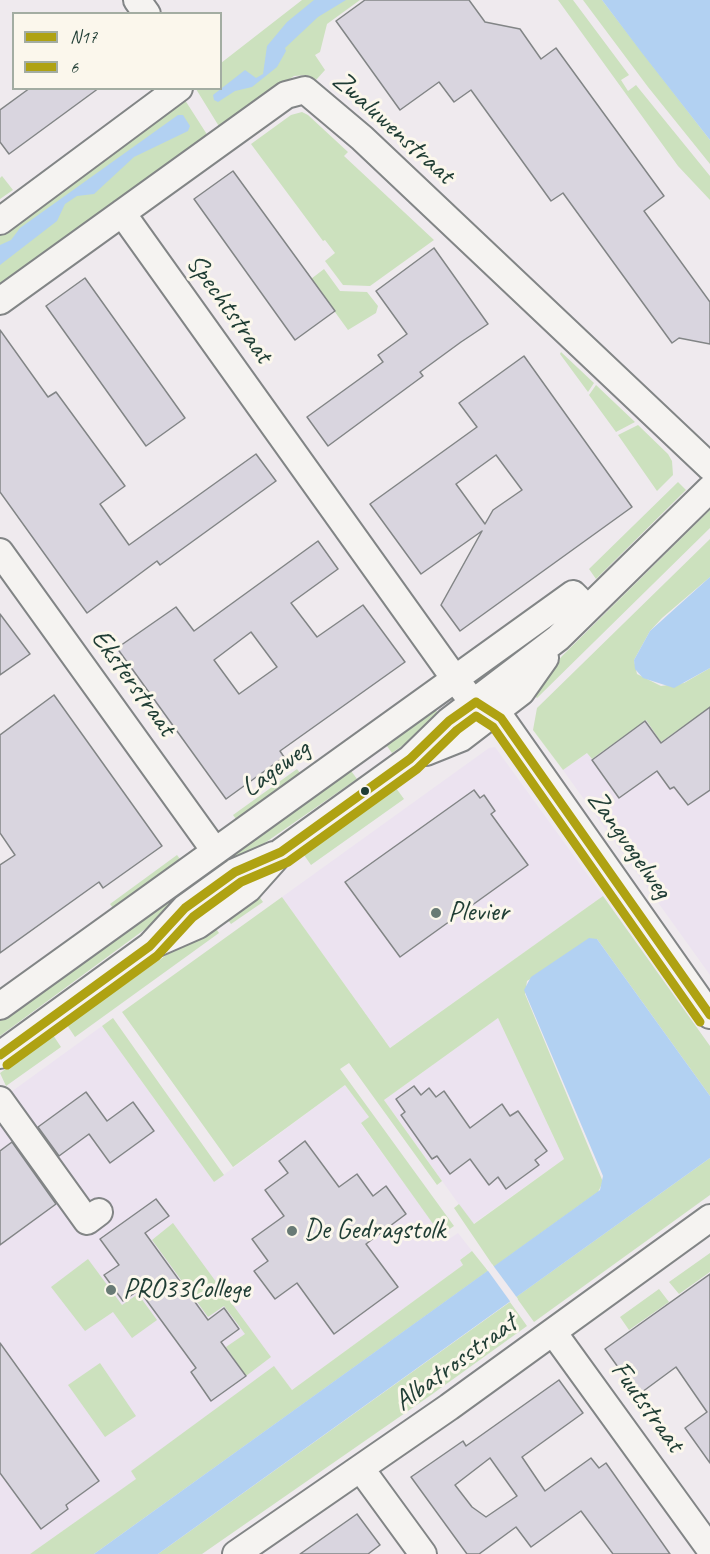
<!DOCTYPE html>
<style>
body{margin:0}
#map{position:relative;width:710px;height:1554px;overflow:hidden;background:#efeaee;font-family:Caveat,sans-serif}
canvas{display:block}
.legend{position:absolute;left:12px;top:12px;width:210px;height:78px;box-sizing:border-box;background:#fbf7ec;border:2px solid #a3ada2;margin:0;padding:8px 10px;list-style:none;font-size:18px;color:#1f3d34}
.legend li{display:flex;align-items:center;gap:12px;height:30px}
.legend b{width:30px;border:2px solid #a3ada2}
</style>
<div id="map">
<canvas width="710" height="1554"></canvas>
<ul class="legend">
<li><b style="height:8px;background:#afa212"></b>N17</li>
<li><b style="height:8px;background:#afa212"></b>6</li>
</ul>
</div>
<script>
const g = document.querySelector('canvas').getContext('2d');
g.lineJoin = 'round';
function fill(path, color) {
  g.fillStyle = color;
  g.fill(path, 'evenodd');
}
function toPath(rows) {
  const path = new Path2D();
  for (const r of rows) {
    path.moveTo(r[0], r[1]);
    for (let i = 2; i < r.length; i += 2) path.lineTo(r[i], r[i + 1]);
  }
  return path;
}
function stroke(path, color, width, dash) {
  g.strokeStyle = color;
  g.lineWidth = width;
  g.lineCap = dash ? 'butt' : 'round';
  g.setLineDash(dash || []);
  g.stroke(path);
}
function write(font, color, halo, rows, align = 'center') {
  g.font = font + ' Caveat,sans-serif';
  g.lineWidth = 6;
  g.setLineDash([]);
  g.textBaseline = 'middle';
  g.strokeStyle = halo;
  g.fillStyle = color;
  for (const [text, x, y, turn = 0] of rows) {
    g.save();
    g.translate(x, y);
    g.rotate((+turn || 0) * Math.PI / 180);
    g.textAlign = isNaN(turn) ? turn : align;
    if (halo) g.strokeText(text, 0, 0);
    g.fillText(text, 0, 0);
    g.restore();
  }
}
fill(toPath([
 [710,707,710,975,563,770,587,753,592,759,646,720],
 [495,747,603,896,390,1048,282,897,489,748],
 [498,1018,564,1159,473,1224,384,1100],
 [102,1026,214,1182,345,1085,369,1117,361,1124,446,1241,458,1233,472,1251,460,1260,463,1265,292,1390,274,1367,132,1471,137,1479,30,1554,0,1554,0,1100]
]), '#ece3f0');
fill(toPath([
 [302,0,360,0,327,24,320,52,315,55,325,70,316,80,307,75,294,76,220,128,196,89,220,88,221,63],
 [558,0,573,0,629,75,621,80,628,91,636,85,710,176,710,200,678,166],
 [583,0,602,0,710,140,710,164,648,87],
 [183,97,208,136,0,287,0,229],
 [302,112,308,115,348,152,344,156,434,240,370,286,343,285,325,261,335,253,325,240,323,241,251,144,291,115],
 [2,176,13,190,0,199,0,178],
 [324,269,340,291,367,292,378,306,376,313,348,330,311,279],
 [561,352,594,383,588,392,560,354],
 [596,385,635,422,616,432,589,395],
 [638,425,668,454,672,461,673,475,657,491,618,435],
 [678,482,686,490,596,579,589,569],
 [710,510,710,528,537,698,532,694,562,656],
 [710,539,710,577,662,618,650,631,634,660,637,674,661,686,684,683,710,668,710,707,661,742,646,720,592,759,587,753,563,770,533,730,537,708],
 [434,707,441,718,392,753,384,742],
 [349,768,357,779,220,874,214,865,255,836,257,839,282,821,280,817],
 [297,769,300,773,236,819,233,815],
 [396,788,404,799,311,865,304,855],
 [177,855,180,859,113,908,110,904],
 [202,873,209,882,0,1036,0,1019,126,928,129,931,155,912,153,909],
 [256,892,263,902,231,924,224,915],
 [603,896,710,1046,710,1096,597,939,527,981,525,994,603,1182,598,1192,494,1267,454,1208,459,1204,474,1224,564,1159,498,1018,384,1100,442,1181,437,1185,349,1063,340,1069,454,1226,441,1235,361,1123,369,1117,345,1085,233,1167,122,1012,282,897,390,1048],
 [212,923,219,933,75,1037,67,1025],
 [113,1018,224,1175,214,1182,102,1026],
 [53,1035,61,1047,6,1086,0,1073],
 [710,1158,710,1195,534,1322,516,1297],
 [173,1223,271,1357,246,1376,226,1347,245,1334,224,1306,208,1317,152,1240],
 [472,1251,488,1271,94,1554,30,1554,136,1479,131,1471,274,1366,292,1390,463,1265,460,1260],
 [710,1253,710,1272,679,1294,669,1282],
 [88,1259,122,1305,138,1294,157,1320,132,1338,113,1312,85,1331,51,1287],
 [659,1289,669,1302,629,1330,620,1317],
 [510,1302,527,1326,431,1395,202,1554,158,1554],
 [100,1363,136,1416,105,1437,68,1385]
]), '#cce1be');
fill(toPath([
 [314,0,346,0,318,17,285,48,286,51,277,67,252,87,235,91,218,102,214,100,213,95,245,70,256,78,263,74,267,46,287,22],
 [602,0,710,0,710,140,642,53],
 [178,115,183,115,190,126,188,131,134,157,94,194,77,196,65,204,57,221,0,265,0,245,11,240,20,228],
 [710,577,710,668,674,688,643,678,635,669,634,660,650,631],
 [589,938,597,939,710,1096,710,1158,158,1554,94,1554,600,1190,603,1176,524,990,531,977]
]), '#b2d1f2');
fill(toPath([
 [492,1264,518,1299,512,1304,486,1268]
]), '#efeaee');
const building = toPath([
 [365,0,469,0,485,22,520,29,541,59,556,48,664,196,644,211,710,302,710,344,679,338,672,343,563,193,551,201,471,90,454,102,439,82,400,110,336,21,365,0],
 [30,88,99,88,9,154,0,142,0,110,30,88],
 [233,171,335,311,295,340,194,199,233,171],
 [434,248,488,324,461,342,420,372,423,376,328,446,307,417,383,362,378,355,407,334,376,291,434,248],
 [85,278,185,418,146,446,46,306,85,278],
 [0,330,48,397,56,392,125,486,100,504,129,545,256,454,276,481,160,565,157,561,87,613,0,492,0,330],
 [524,356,632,507,460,631,441,605,482,531,421,574,370,504,477,427,459,403,524,356],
 [496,455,522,490,493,510,485,524,456,484,496,455],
 [318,541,338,569,291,603,317,637,363,605,405,662,280,751,284,757,226,799,117,648,176,607,194,631,318,541],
 [251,632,277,667,239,694,214,660,251,632],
 [0,614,30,654,0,675,0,614],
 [54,695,162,846,103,888,99,882,0,953,0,865,15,855,0,833,0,735,54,695],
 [710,707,710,790,688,805,674,787,670,789,657,771,619,798,592,760,645,721,661,743,710,707],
 [474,790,480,798,484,795,495,811,491,814,528,865,400,957,345,882,474,790],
 [414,1086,421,1095,429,1088,436,1097,444,1091,470,1128,502,1104,510,1116,518,1111,547,1151,535,1160,539,1165,506,1189,498,1177,489,1185,470,1159,450,1174,437,1156,432,1159,401,1115,405,1112,396,1099,414,1086],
 [86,1092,107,1121,133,1102,154,1131,110,1163,89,1134,59,1156,38,1127,86,1092],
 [305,1141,339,1187,357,1174,373,1196,386,1186,406,1214,366,1244,398,1287,334,1334,297,1283,275,1299,254,1271,268,1261,252,1239,284,1216,265,1190,288,1173,279,1161,305,1141],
 [12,1142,56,1204,0,1245,0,1151,12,1142],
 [156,1199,169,1216,145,1233,208,1320,224,1308,239,1329,221,1342,246,1376,211,1401,191,1372,196,1368,139,1290,123,1301,104,1275,119,1265,100,1239,156,1199],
 [710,1274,710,1463,685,1428,707,1412,676,1367,638,1395,605,1349,710,1274],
 [0,1343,99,1481,66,1505,68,1509,41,1529,0,1473,0,1343],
 [559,1380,583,1413,522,1457,545,1491,591,1458,599,1468,606,1463,670,1554,613,1554,581,1511,531,1547,516,1527,479,1554,467,1554,411,1477,463,1441,466,1446,559,1380],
 [490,1458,517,1496,486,1517,472,1507,455,1485,490,1458],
 [357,1514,380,1545,368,1554,300,1554,357,1514]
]);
fill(building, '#d9d5df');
stroke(building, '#828586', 1.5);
const minor = toPath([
 [137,0,147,14],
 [122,213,455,679,469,697,501,718,710,1015],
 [0,221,179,88],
 [0,301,286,95,305,90,362,138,710,467],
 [0,552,215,851],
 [426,752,461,738,521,692,545,658],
 [150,946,198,925,248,889,281,852,410,759,449,721,558,638,710,489],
 [0,1006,573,594,587,608],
 [0,1055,150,946,185,908,235,872,274,855],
 [0,1100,87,1221,99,1212],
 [553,1332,710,1549],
 [361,1469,423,1554],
 [236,1554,449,1407,710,1218]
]);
stroke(minor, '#828586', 30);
stroke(minor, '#f5f3f1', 26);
stroke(toPath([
 [476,702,501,718,710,1015],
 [0,1055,150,946,185,908,235,872,281,852,410,759,449,721,476,702]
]), '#afa212', 9);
stroke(toPath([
 [7,1065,157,956,193,917,241,882,288,862,417,769,457,730,476,716,493,727,700,1022]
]), '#afa212', 9);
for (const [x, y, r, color] of [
 [365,791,5,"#1f3d34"],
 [436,913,6,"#687a75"],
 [292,1231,6,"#687a75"],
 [111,1290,6,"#687a75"]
]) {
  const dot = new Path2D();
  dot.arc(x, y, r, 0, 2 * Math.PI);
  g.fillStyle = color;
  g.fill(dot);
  stroke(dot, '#fbf7ec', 2);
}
write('28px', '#1f3d34', '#fbf7ec', [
 ["Zwaluwenstraat",393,128,42],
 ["Spechtstraat",229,309,54],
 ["Eksterstraat",133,683,54],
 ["Lageweg",276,769,-36],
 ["Zangvogelweg",629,845,55],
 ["Albatrosstraat",456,1363,-36],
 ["Fuutstraat",647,1407,54]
]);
write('28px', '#1f3d34', '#fbf7ec', [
 ["Plevier",448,913],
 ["De Gedragstolk",304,1231],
 ["PRO33College",123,1290]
], 'left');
</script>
